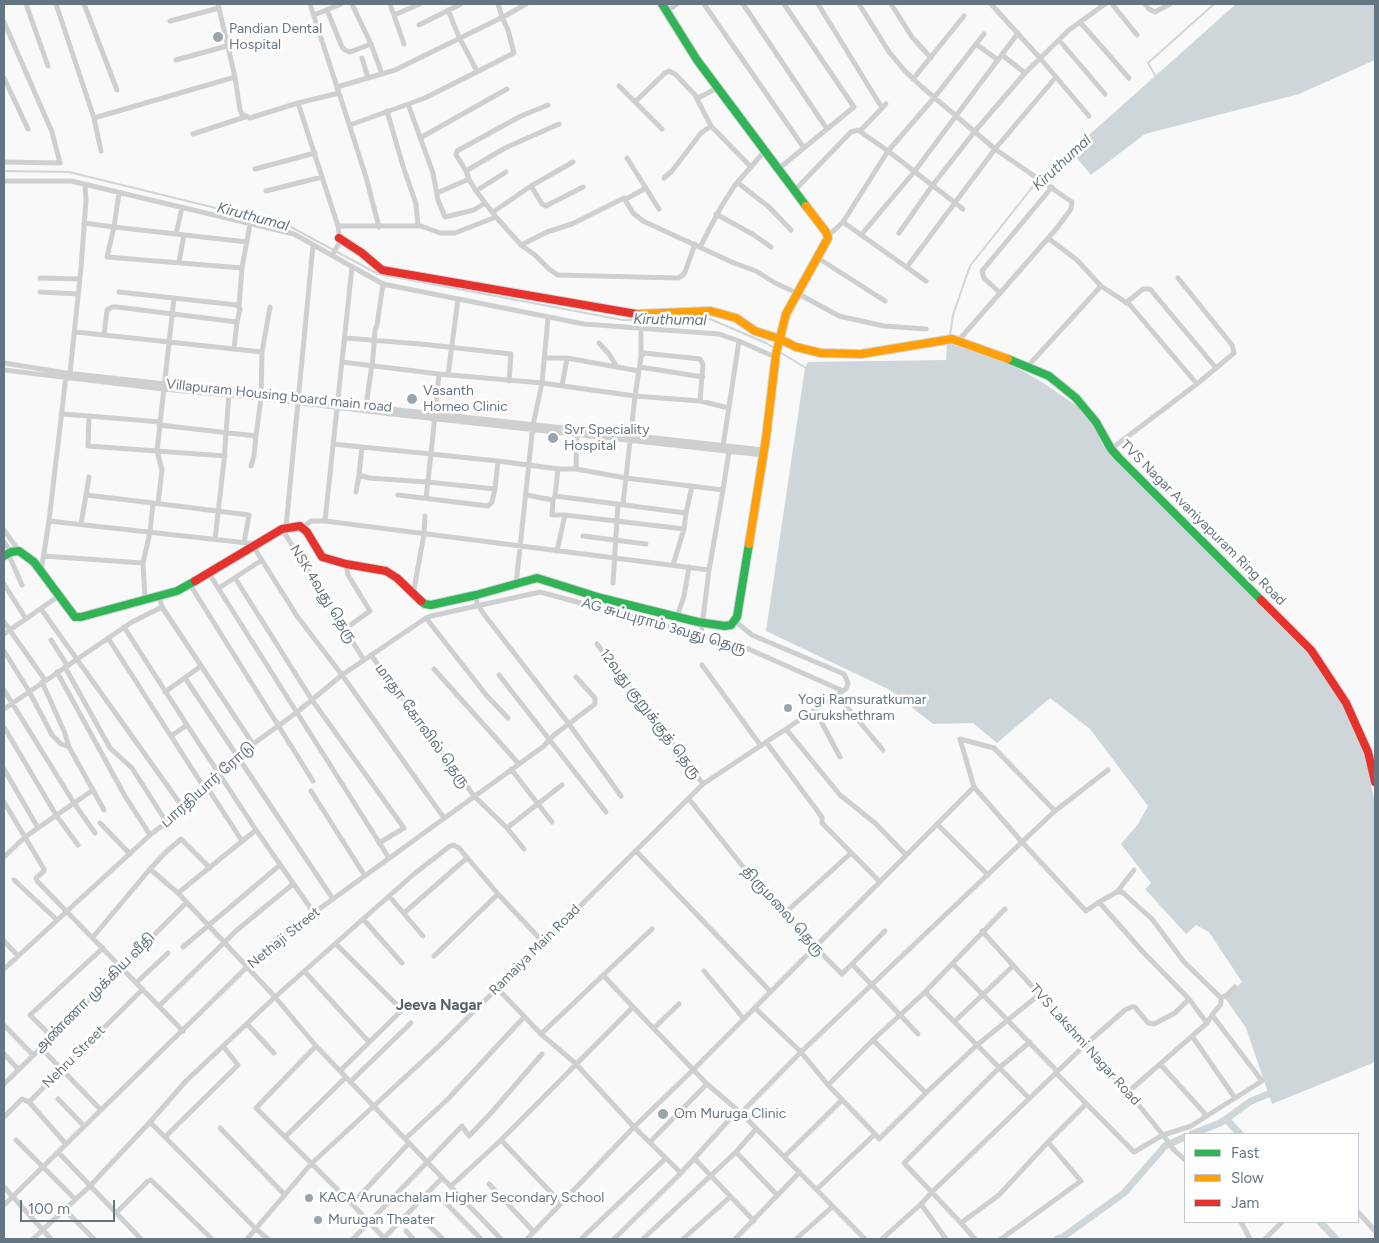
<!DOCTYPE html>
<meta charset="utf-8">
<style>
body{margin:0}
#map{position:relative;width:1379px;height:1243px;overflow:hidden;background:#f9f9f9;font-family:Figtree,sans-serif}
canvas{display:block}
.frame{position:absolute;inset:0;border:5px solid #657683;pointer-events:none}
.legend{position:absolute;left:1184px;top:1133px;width:175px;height:90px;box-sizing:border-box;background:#fff;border:1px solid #c1c8cd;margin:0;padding:6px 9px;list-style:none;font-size:15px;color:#657683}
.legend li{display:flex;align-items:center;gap:10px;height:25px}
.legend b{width:25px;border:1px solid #c1c8cd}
.scale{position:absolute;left:20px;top:1200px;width:95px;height:22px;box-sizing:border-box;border:2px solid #657683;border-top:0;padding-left:6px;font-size:15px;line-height:18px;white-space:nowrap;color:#657683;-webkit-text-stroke:4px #fff;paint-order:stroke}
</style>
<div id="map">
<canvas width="1379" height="1243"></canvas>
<div class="frame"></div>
<ul class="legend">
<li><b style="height:6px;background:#30b455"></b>Fast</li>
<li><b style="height:6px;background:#ff9f0a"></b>Slow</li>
<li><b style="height:6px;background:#e5322d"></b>Jam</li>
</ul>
<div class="scale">100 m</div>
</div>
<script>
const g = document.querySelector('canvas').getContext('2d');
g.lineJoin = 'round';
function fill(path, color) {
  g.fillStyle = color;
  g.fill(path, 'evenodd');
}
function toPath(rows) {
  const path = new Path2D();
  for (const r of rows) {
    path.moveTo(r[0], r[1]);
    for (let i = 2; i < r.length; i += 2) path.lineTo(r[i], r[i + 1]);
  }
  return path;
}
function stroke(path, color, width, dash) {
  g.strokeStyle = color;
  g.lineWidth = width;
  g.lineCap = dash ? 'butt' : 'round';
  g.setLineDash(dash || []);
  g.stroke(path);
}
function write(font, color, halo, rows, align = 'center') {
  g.font = font + ' Figtree,"Noto Sans Tamil",sans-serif';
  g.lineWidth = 5;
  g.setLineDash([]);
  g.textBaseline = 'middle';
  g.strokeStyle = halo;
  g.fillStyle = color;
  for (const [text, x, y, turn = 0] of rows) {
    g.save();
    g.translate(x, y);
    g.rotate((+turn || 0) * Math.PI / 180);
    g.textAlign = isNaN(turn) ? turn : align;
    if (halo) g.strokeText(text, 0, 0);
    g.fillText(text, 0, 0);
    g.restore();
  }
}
fill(toPath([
 [1236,4,1375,4,1375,60,1299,94,1145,134,1091,175,1071,151],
 [947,343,1002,359,1042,382,1087,413,1115,460,1309,654,1343,704,1363,749,1375,803,1375,1062,1272,1104,1246,1028,1225,998,1242,982,1209,932,1196,925,1186,934,1145,889,1151,883,1121,844,1138,824,1148,806,1090,729,1050,698,997,743,973,723,933,724,890,690,766,631,805,368,808,362,946,360]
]), '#ced6d9');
stroke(toPath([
 [1156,77,1148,63,1214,4],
 [4,171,69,172,289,226,378,274,623,320,710,319,766,343,774,348],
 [950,336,953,315,970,266,1034,185,1072,150],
 [778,351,806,368]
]), '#ced6d9', 2);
stroke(toPath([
 [1226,1119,1251,1101,1276,1091],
 [1192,1134,1220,1123,1226,1119,1240,1134],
 [1320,1222,1336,1239],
 [1057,1239,1063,1237,1124,1193,1165,1146,1185,1137]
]), '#ced6d9', 7);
const fast = toPath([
 [662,4,697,60,806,206],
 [1008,359,1049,376,1076,398,1096,422,1111,449,1119,458,1261,600],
 [4,556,11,552,19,551,34,562,75,617,81,617,177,591,195,581],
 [421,601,425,604,431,605,476,595,537,578,601,598,698,622,725,626,731,625,737,617,749,544]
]);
const slow = toPath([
 [636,314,711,311,736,318,755,331,780,339,796,347,821,353,861,354,952,339,1008,359],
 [749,544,766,438,776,354,786,314,828,238,826,232,806,206]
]);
const jam = toPath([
 [339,238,362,253,382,270,636,314],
 [195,581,282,529,300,526,307,532,322,557,346,564,386,571,397,578,421,601],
 [1261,600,1311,650,1346,703,1368,752,1375,782]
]);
stroke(fast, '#d5d6d7', 10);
stroke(slow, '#d5d6d7', 10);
stroke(jam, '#d5d6d7', 10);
stroke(toPath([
 [26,4,48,66],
 [56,4,94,118,235,77],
 [84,4,117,90],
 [218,4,235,77,240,110,242,114,250,118,298,103,339,93,337,87,395,70,505,16,526,4],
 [310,4,337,87],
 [390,4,404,44],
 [704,4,804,148],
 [743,4,827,129],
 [818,4,882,108],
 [859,4,889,52,905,71,922,87,995,149,1072,202,1071,209,1057,228,958,341],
 [891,4,912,37,931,58],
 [991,4,1040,58,1089,116],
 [1112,4,1137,35],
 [1145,4,1149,9,1155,12,1170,4],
 [327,10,342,47,345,50,350,52,371,44,352,4],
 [448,10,459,37,477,71],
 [667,11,677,4],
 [314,15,341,4],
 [394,15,420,4],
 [170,21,219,8],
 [4,22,52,132,60,163,4,162],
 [1080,22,1129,78],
 [419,25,461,4],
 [1059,40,1105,94],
 [371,44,382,74],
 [976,44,998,60],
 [1002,55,1025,73],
 [362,58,368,78],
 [176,60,227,46],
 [4,78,28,129],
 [913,79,964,16],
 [619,86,662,129],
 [339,93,366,177,379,227],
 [696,97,711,126],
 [635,102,665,73,669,71,675,74,698,98,717,88],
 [298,103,338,226,340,242,332,255],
 [408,104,433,173,438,200,445,217,474,210,485,203],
 [387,111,403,166,416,204,418,226],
 [94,118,101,151],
 [350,125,425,98,514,53,508,30,502,17,498,4],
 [860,131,886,104],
 [193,134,245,117],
 [420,138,507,89],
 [627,158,659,209],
 [255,169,315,153],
 [777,170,854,107,784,4],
 [466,171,505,148,559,124],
 [664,178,672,171,701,133,711,126,751,167],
 [4,181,71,181,294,234,383,284,584,324,719,334,739,341,775,357],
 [738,183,769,207,791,230],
 [531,186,542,204,546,206,583,187],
 [266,191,322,177],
 [476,191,506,172],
 [794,191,851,132,858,130,888,151,963,209],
 [119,193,114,227,247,242],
 [437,193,469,179],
 [626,199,646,188],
 [493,212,531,186,573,162],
 [716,214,754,235,771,247],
 [496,217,476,191,469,179,466,171,456,155,457,151,521,116,548,105],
 [843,222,926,281],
 [84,223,114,227,107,257,242,268,250,224],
 [338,226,421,226,440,233,455,233,496,217,521,245,547,232,572,224,624,198,633,213,643,221,734,263,756,271,775,283,797,293,839,316,884,326,926,329],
 [899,233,932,186,975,131,1025,73,1069,30,1105,4],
 [176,234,182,208],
 [861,235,914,172,1018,33],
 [828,236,843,222,888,151,934,98,984,34],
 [1048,238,1077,260,1101,286,1130,305,1197,384],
 [521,245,535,255,549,269,558,275,678,278,683,275,685,272,695,244],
 [700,247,721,207,735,185,764,152],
 [818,258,885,301],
 [179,262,184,235],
 [907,267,995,149,1056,77],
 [40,278,80,279],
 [40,292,78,294],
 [119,292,237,305,240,309,237,322],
 [1000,293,984,278,982,271,1052,187],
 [1126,303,1143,289,1150,289,1216,368],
 [239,306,242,268],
 [76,332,262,352,261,398,256,436],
 [104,335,107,310,112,307,117,307,237,322,234,349],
 [345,338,421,344,511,354,509,381],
 [599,343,609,354,617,367],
 [262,352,270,307],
 [644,353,700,359,703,364,700,401,635,396,641,357,644,353],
 [641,357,641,328],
 [545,358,567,358],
 [342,362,439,374],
 [4,363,66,373,229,391,261,393,299,399,764,450],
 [640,367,703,377],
 [1027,367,1101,286],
 [4,370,163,389,261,398,392,414,763,455],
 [70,373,81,268,86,200,85,185],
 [448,375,458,299],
 [66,376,49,521,256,544],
 [562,386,567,358,639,371],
 [700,401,729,408],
 [366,406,373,357,375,330,377,325,383,284],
 [61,414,89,416,88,446,225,456],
 [89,416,160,422],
 [159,425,256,436,254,456,251,466],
 [362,447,431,454,426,498],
 [1111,449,1197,384,1234,353,1232,345,1178,278],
 [498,461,431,454,439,374,542,383,635,396,623,504],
 [558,469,555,496,686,513,692,486],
 [576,469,577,434],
 [723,490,729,451,723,446,739,341],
 [356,492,359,475],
 [86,495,89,477],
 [398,495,488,506,492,502,495,489],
 [526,495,553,500],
 [555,496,553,500,552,515,565,515,684,529,686,513],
 [158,503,162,470,157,451,174,298],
 [325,521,352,267],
 [81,524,86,495,153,503],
 [286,527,313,245],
 [303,527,311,521,325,521,709,570,723,490,626,478,576,469,558,469,498,461,495,489,427,482,369,478,359,475,362,447,333,444],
 [282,529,364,660],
 [4,530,19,551],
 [583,536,646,544],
 [215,539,224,461,229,393],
 [4,542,11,552],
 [253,546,297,616,342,675,444,818],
 [557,551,565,515],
 [8,553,22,585],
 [44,556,143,563,150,532,153,503,249,515,244,543],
 [143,563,145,600],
 [673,565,684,529],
 [41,572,49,521],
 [208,572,389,858],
 [235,578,312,700,404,828,379,843],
 [189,583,313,781],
 [613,583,618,504],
 [4,584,26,619],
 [516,585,533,425,542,383,548,318],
 [219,588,262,560],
 [413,595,424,534,425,516],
 [476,595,477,603,483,613,569,724,621,796],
 [159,596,162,607,253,744],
 [41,609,184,809],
 [677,617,684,596,689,567],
 [426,618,487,696,508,718],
 [4,622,45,680],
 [124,627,187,725,171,736],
 [345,629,370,611,348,575,346,564],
 [4,634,59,596],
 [701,634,709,570],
 [108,638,205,789],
 [51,640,67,665],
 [597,644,703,784],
 [4,651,29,691,52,735,61,744,69,747],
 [371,655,474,796,507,828,524,849],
 [702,665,761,746],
 [65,667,110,748,132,768,167,823],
 [434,669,519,764],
 [57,672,125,796,150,835],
 [499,675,606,812],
 [185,678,333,899],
 [42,682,64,731,69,747,104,810],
 [4,690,74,803,95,833],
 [165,692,201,666],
 [837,695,883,750],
 [4,709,132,622,162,607],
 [815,710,840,757],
 [187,725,256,830,314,913],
 [4,727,56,815,78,845],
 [786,729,840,795,875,823,906,855],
 [766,742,822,817,822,823,880,882],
 [4,769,38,828],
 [511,769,552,822],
 [207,787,242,841],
 [311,791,365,876],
 [689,799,748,873,815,947,842,974,885,931],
 [4,802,44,869,44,871,36,878,37,881,183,1031],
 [1055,811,1108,770],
 [100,823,130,854],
 [937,824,988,875],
 [507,828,562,785],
 [636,851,771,992],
 [4,857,25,837,93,790],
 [150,869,165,853,181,839,210,868],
 [14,880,57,920],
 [1117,892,1134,870],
 [178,893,256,830],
 [389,896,423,936],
 [1099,902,1117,892,1122,892,1152,919,1184,962,1221,998,1221,1004,1212,1015],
 [404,913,467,858],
 [785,913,851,853],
 [364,920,402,963],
 [982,931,1128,1092,1163,1135,1174,1150,1185,1160],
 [93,937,150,869,178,893,224,942,275,997,316,1046,501,1239],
 [4,941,18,956],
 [336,944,402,1010,340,1071],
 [183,947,280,865],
 [434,956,498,894],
 [852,964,918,1034],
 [953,964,1057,1071],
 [4,969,150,835,184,809,253,744,296,713,342,675,426,618,431,616,540,592,744,647,843,691],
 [704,971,744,1019],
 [305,972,369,1042],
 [603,975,633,1007],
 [137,982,168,953],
 [497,988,541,1034,575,1063,634,1127,681,1173],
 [925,992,1029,1098],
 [1221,998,1227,995,1235,987],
 [159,1006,237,930,293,884],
 [755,1008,801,1052,828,1085,875,1134,817,1189],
 [954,1022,1013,966],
 [247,1024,274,1053],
 [4,1025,33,1055],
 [654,1028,679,1004],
 [541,1034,652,929],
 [1192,1036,1235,1098],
 [52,1037,30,1015,103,948],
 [1030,1042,999,1068,904,1163,961,1223,999,1195,1048,1142,1086,1104],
 [316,1046,256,1108,352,1204],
 [41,1048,101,1110],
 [4,1054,18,1069],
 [1160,1064,1207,1116],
 [1056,1073,1134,1152,1163,1135,1191,1126,1262,1081,1212,1015,1207,1023],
 [350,1082,411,1023],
 [4,1084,52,1037,186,903],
 [828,1085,873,1040],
 [926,1093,977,1045,1040,994],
 [58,1099,84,1126],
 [29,1102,66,1144],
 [741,1113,801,1052,1022,842,1055,811,994,748,960,739,974,787,1022,842,1086,911,1099,902,1143,952,1189,999,1207,1023,1128,1092],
 [4,1117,22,1099,29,1102,143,989],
 [150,1122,256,1229,268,1239],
 [220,1128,285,1195],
 [875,1134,879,1139,926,1093,873,1040,925,992,1005,909],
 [165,1137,238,1065,223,1046],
 [285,1137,346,1077],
 [405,1139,448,1099,524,1017],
 [16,1140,75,1199],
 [501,1140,561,1203],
 [650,1142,707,1084],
 [58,1152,141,1239],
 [736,1152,777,1195],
 [785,1156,842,1100],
 [694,1158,754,1221],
 [489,1184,534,1232],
 [451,1186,501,1140,633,1007,707,1084,741,1113,865,1239],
 [4,1187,51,1239],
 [440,1197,481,1239],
 [921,1204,946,1239],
 [4,1205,247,967,275,941,544,746,554,735,595,704,595,698,576,677],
 [64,1209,94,1239],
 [1358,1212,1375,1231],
 [116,1213,148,1181,151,1180,212,1239],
 [421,1218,443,1239],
 [1241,1222,1250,1239],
 [961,1223,975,1239],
 [406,1231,413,1239],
 [384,1238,442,1178],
 [33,1239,90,1186,150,1122,186,1081,275,997,414,874,450,846,453,845,459,848,498,894,543,942],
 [247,1239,311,1164,440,1045,703,784,846,689,848,683,844,674,752,635,735,621],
 [353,1239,462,1126,469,1136,491,1113,542,1054],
 [385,1239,352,1204,409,1143],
 [527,1239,634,1127,693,1070,974,787],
 [581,1239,665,1159],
 [614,1239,681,1173,738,1110],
 [643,1239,736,1152,756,1129],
 [683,1239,730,1197],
 [735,1239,800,1172],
 [796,1239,832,1207],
 [882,1239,921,1204,932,1192,1085,1045,1125,1010,1131,1007,1135,1007,1148,1023,1154,1024,1175,1013,1189,999],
 [1001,1239,1081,1181,1048,1142],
 [1265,1239,1282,1222]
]), '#cecfd0', 5);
stroke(fast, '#30b455', 8);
stroke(slow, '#ff9f0a', 8);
stroke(jam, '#e5322d', 8);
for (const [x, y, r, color] of [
 [218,37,6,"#99a4ac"],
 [412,399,6,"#99a4ac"],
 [553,438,6,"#99a4ac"],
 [788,708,5,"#99a4ac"],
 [663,1114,6,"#99a4ac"],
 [309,1198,5,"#99a4ac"],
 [318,1220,5,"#99a4ac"]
]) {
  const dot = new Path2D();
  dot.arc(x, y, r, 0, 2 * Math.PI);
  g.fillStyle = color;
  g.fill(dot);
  stroke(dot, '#fff', 2);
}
write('14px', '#657683', '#fff', [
 ["Pandian Dental",229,29],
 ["Hospital",229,45],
 ["Vasanth",423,391],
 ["Homeo Clinic",423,407],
 ["Svr Speciality",564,430],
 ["Hospital",564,446],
 ["Yogi Ramsuratkumar",798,700],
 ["Gurukshethram",798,716],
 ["Om Muruga Clinic",674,1114],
 ["KACA Arunachalam Higher Secondary School",319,1198],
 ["Murugan Theater",328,1220]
], 'left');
write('14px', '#657683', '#fff', [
 ["Villapuram Housing board main road",279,396,6],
 ["TVS Nagar Avaniyapuram Ring Road",1203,523,45],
 ["NSK 4வது தெரு",323,594,58],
 ["AG சுப்புராம் 3வது தெரு",664,626,16],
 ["12வது குறுக்குத் தெரு",650,714,53],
 ["மாதா கோவில் தெரு",422,726,54],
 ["பாரதியார் ரோடு",208,785,-42],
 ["திருமலை தெரு",783,911,48],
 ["Nethaji Street",284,938,-39],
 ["Ramaiya Main Road",535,950,-45],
 ["அண்ணா முக்கிய வீதி",95,993,-45],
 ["TVS Lakshmi Nagar Road",1085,1045,48],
 ["Nehru Street",74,1057,-45]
]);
write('italic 15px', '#60757c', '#fff', [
 ["Kiruthumal",1062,163,-43],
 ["Kiruthumal",253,217,15],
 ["Kiruthumal",670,320,1]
]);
write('bold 15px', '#57646e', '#fff', [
 ["Jeeva Nagar",439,1006]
]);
</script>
